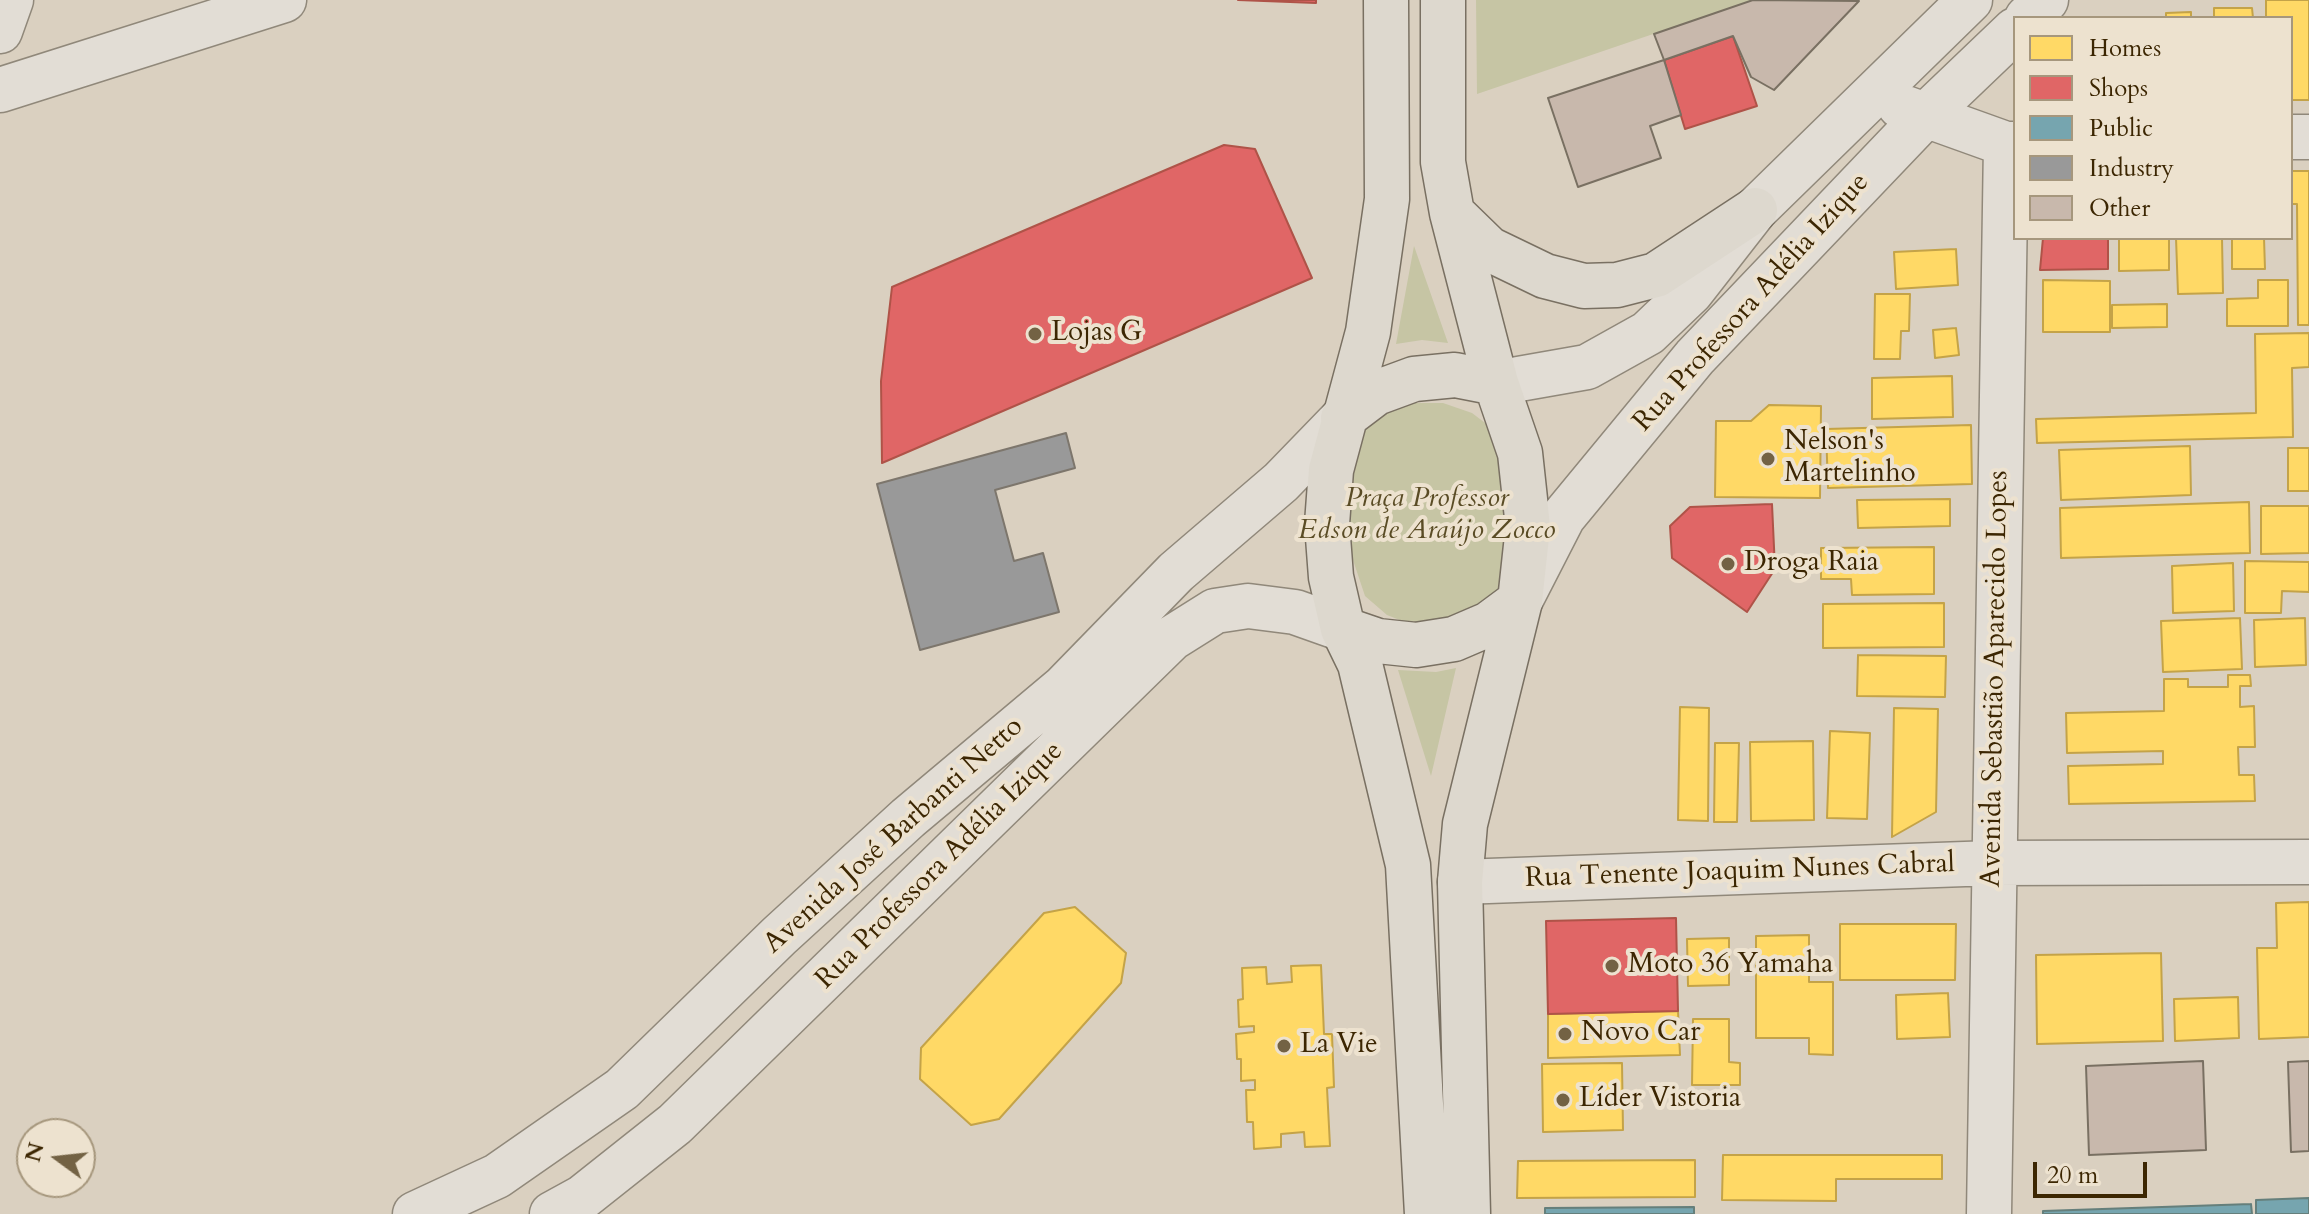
<!DOCTYPE html>
<meta charset="utf-8">
<style>
body{margin:0}
#map{position:relative;width:2309px;height:1214px;overflow:hidden;background:#dad0c0;font-family:Cardo,serif}
canvas{display:block}
.legend{position:absolute;left:2013px;top:16px;width:280px;height:224px;box-sizing:border-box;background:#ede2cf;border:2px solid #a6977d;margin:0;padding:10px 14px;list-style:none;font-size:24px;color:#3c2602}
.legend li{display:flex;align-items:center;gap:16px;height:40px}
.legend b{width:40px;border:2px solid #a6977d}
.north{position:absolute;left:16px;top:1118px;width:80px;height:80px;box-sizing:border-box;background:#ede2cf;border:2px solid #a6977d;border-radius:50%;rotate:285deg;font-size:22px;font-weight:700;line-height:32px;text-align:center;color:#3c2602}
.north::after{content:'';display:block;margin:auto;width:28px;height:36px;background:#736244;clip-path:polygon(50% 0,100% 100%,50% 72%,0 100%)}
.scale{position:absolute;left:2033px;top:1162px;width:114px;height:36px;box-sizing:border-box;border:4px solid #3c2602;border-top:0;padding-left:10px;font-size:24px;line-height:28px;white-space:nowrap;color:#3c2602;-webkit-text-stroke:6px #ede2cf;paint-order:stroke}
</style>
<div id="map">
<canvas width="2309" height="1214"></canvas>
<ul class="legend">
<li><b style="height:22px;background:#ffd966"></b>Homes</li>
<li><b style="height:22px;background:#e06666"></b>Shops</li>
<li><b style="height:22px;background:#76a5af"></b>Public</li>
<li><b style="height:22px;background:#999"></b>Industry</li>
<li><b style="height:22px;background:#c8b8ac"></b>Other</li>
</ul>
<div class="north">N</div>
<div class="scale">20 m</div>
</div>
<script>
const g = document.querySelector('canvas').getContext('2d');
g.lineJoin = 'round';
function fill(path, color) {
  g.fillStyle = color;
  g.fill(path, 'evenodd');
}
function toPath(rows) {
  const path = new Path2D();
  for (const r of rows) {
    path.moveTo(r[0], r[1]);
    for (let i = 2; i < r.length; i += 2) path.lineTo(r[i], r[i + 1]);
  }
  return path;
}
function stroke(path, color, width, dash) {
  g.strokeStyle = color;
  g.lineWidth = width;
  g.lineCap = dash ? 'butt' : 'round';
  g.setLineDash(dash || []);
  g.stroke(path);
}
function write(font, color, halo, rows, align = 'center') {
  g.font = font + ' Cardo,serif';
  g.lineWidth = 8;
  g.setLineDash([]);
  g.textBaseline = 'middle';
  g.strokeStyle = halo;
  g.fillStyle = color;
  for (const [text, x, y, turn = 0] of rows) {
    g.save();
    g.translate(x, y);
    g.rotate((+turn || 0) * Math.PI / 180);
    g.textAlign = isNaN(turn) ? turn : align;
    if (halo) g.strokeText(text, 0, 0);
    g.fillText(text, 0, 0);
    g.restore();
  }
}
fill(toPath([
 [1476,0,1753,0,1477,94],
 [1414,246,1448,343,1422,340,1396,344],
 [1413,403,1443,403,1472,413,1497,432,1507,533,1503,584,1495,601,1471,618,1415,626,1387,615,1365,596,1350,551,1347,499,1360,432,1384,413],
 [1456,668,1431,776,1398,670,1436,672]
]), '#c6c5a4');
const homes = toPath([
 [2266,0,2309,0,2309,100,2291,100,2291,18,2266,18,2266,0],
 [2214,8,2252,8,2253,18,2214,18,2214,8],
 [2191,12,2191,18,2166,18,2166,13,2191,12],
 [2291,171,2309,171,2309,325,2298,325,2297,204,2291,204,2291,171],
 [2119,238,2169,238,2169,270,2119,271,2119,238],
 [2176,238,2222,238,2223,293,2178,294,2176,238],
 [2232,238,2264,238,2265,269,2232,269,2232,238],
 [1956,249,1958,285,1896,289,1894,252,1956,249],
 [2043,280,2110,281,2110,332,2043,332,2043,280],
 [2258,280,2288,280,2288,326,2227,326,2227,299,2258,298,2258,280],
 [1875,294,1910,294,1909,331,1901,331,1900,359,1874,359,1875,294],
 [2167,304,2167,327,2112,328,2112,305,2167,304],
 [1956,328,1959,355,1935,358,1933,330,1956,328],
 [2309,333,2309,367,2292,368,2293,437,2037,443,2036,419,2256,413,2255,334,2309,333],
 [1952,376,1953,417,1872,419,1872,378,1952,376],
 [1769,405,1821,406,1820,498,1715,497,1716,421,1751,421,1769,405],
 [1971,425,1972,484,1828,488,1826,429,1971,425],
 [2190,446,2191,495,2061,500,2059,450,2190,446],
 [2288,448,2309,448,2309,491,2288,491,2288,448],
 [1950,499,1950,526,1858,528,1857,500,1950,499],
 [2249,502,2250,553,2061,558,2060,508,2249,502],
 [2261,506,2309,506,2309,553,2261,554,2261,506],
 [1934,547,1934,594,1852,595,1851,579,1821,579,1821,548,1934,547],
 [2245,561,2309,562,2309,592,2282,591,2281,613,2245,613,2245,561],
 [2233,563,2234,611,2173,613,2172,566,2233,563],
 [1944,603,1944,647,1823,648,1823,604,1944,603],
 [2240,618,2242,669,2163,672,2161,621,2240,618],
 [2305,618,2306,665,2255,667,2254,620,2305,618],
 [1858,655,1946,656,1945,697,1857,696,1858,655],
 [2228,675,2250,675,2251,686,2240,686,2240,707,2254,706,2255,747,2238,747,2239,775,2254,775,2255,801,2069,804,2068,766,2163,764,2163,751,2067,753,2066,713,2164,711,2164,679,2188,679,2188,687,2228,687,2228,675],
 [1680,707,1709,708,1708,821,1678,820,1680,707],
 [1894,708,1938,709,1936,812,1892,837,1894,708],
 [1830,731,1870,733,1867,819,1827,818,1830,731],
 [1813,741,1814,820,1751,821,1750,742,1813,741],
 [1715,743,1739,743,1737,822,1714,822,1715,743],
 [2309,902,2309,1037,2259,1039,2257,948,2277,948,2276,903,2309,902],
 [1075,907,1126,953,1121,983,999,1119,971,1125,920,1079,921,1048,1044,913,1075,907],
 [1840,924,1956,924,1955,980,1840,980,1840,924],
 [1809,935,1809,982,1833,982,1833,1055,1809,1054,1809,1038,1756,1038,1756,936,1809,935],
 [1729,938,1729,985,1688,986,1687,939,1729,938],
 [2161,953,2163,1041,2037,1044,2036,955,2161,953],
 [1321,965,1324,1034,1332,1034,1334,1087,1327,1088,1330,1146,1305,1147,1304,1132,1281,1134,1281,1147,1254,1149,1253,1122,1247,1122,1246,1090,1255,1090,1255,1080,1241,1081,1241,1059,1237,1059,1236,1034,1254,1032,1254,1026,1239,1027,1238,1000,1243,999,1242,968,1266,967,1267,984,1292,982,1291,966,1321,965],
 [1948,993,1950,1037,1897,1039,1896,995,1948,993],
 [2238,997,2239,1038,2175,1041,2174,999,2238,997],
 [1678,1011,1680,1055,1548,1058,1548,1014,1678,1011],
 [1693,1019,1729,1019,1729,1062,1740,1063,1740,1085,1692,1085,1693,1019],
 [1622,1063,1623,1130,1543,1132,1542,1064,1622,1063],
 [1723,1155,1942,1155,1942,1179,1836,1179,1836,1201,1722,1200,1723,1155],
 [1695,1160,1695,1197,1517,1198,1518,1161,1695,1160]
]);
fill(homes, '#ffd966');
stroke(homes, '#c4a348', 2);
const shops = toPath([
 [1238,0,1316,0,1316,3,1238,0],
 [1733,36,1757,106,1685,129,1664,60,1733,36],
 [1224,145,1255,149,1312,278,882,463,881,381,892,287,1224,145],
 [2043,238,2108,238,2108,269,2040,270,2043,238],
 [1772,504,1775,569,1747,612,1672,558,1670,526,1690,507,1772,504],
 [1676,918,1678,1011,1548,1014,1546,921,1676,918]
]);
fill(shops, '#e06666');
stroke(shops, '#af5348', 2);
const public = toPath([
 [2309,1198,2309,1214,2256,1214,2256,1200,2309,1198],
 [2251,1204,2252,1214,2043,1214,2043,1211,2251,1204],
 [1694,1207,1694,1214,1545,1214,1545,1208,1694,1207]
]);
fill(public, '#76a5af');
stroke(public, '#657f7b', 2);
const industry = toPath([
 [1066,433,1075,468,995,490,1014,561,1043,553,1059,612,920,650,877,484,1066,433]
]);
fill(industry, '#999');
stroke(industry, '#7d766c', 2);
const building = toPath([
 [1753,0,1859,1,1774,90,1751,77,1733,36,1664,60,1654,34,1753,0],
 [1664,60,1681,115,1650,126,1661,158,1578,187,1548,98,1664,60],
 [2203,1061,2206,1150,2089,1155,2086,1066,2203,1061],
 [2309,1061,2309,1151,2291,1152,2288,1062,2309,1061]
]);
fill(building, '#c8b8ac');
stroke(building, '#797062', 2);
const minor = toPath([
 [2027,18,2046,0],
 [0,31,11,0],
 [0,90,284,0],
 [1900,106,2006,144,2015,144],
 [2291,137,2309,137],
 [1496,383,1587,367,1648,333,1691,292,1755,210,1970,0],
 [1521,599,1563,517,1695,357,1925,116,2015,30],
 [1460,882,1993,863,2309,862],
 [415,1214,497,1176,622,1089,779,936,908,818,1064,687,1176,572,1281,482,1343,418],
 [552,1214,583,1197,675,1124,1172,638,1215,611,1248,606,1295,612,1343,629],
 [1989,1214,2006,144]
]);
const major = toPath([
 [1386,0,1387,199,1368,332,1331,470,1327,524,1331,577,1343,629,1360,664,1408,865,1427,1214],
 [1443,0,1443,162,1452,213,1496,383,1520,453,1528,527,1520,601,1465,824,1460,882,1468,1214],
 [1452,213,1489,249,1545,276,1584,286,1617,285,1656,275,1755,210],
 [1343,418,1376,393,1414,379,1455,375,1496,383],
 [1343,629,1378,641,1416,645,1454,639,1489,624,1520,601]
]);
stroke(minor, '#90887a', 47);
stroke(major, '#797062', 47);
stroke(minor, '#e2ddd5', 44);
stroke(major, '#ddd8ce', 44);
for (const [x, y, r, color] of [
 [1035,334,8,"#736244"],
 [1768,459,8,"#736244"],
 [1728,564,8,"#736244"],
 [1612,966,8,"#736244"],
 [1565,1034,8,"#736244"],
 [1284,1046,8,"#736244"],
 [1563,1100,8,"#736244"]
]) {
  const dot = new Path2D();
  dot.arc(x, y, r, 0, 2 * Math.PI);
  g.fillStyle = color;
  g.fill(dot);
  stroke(dot, '#ede2cf', 3);
}
write('28px', '#3c2602', '#ede2cf', [
 ["Rua Professora Adélia Izique",1752,303,-48],
 ["Avenida Sebastião Aparecido Lopes",1996,679,-89],
 ["Avenida José Barbanti Netto",894,836,-42],
 ["Rua Professora Adélia Izique",940,866,-45],
 ["Rua Tenente Joaquim Nunes Cabral",1740,872,-2]
]);
write('28px', '#3c2602', '#ede2cf', [
 ["Lojas G",1051,334],
 ["Nelson's",1784,443],
 ["Martelinho",1784,475],
 ["Droga Raia",1744,564],
 ["Moto 36 Yamaha",1628,966],
 ["Novo Car",1581,1034],
 ["La Vie",1300,1046],
 ["Líder Vistoria",1579,1100]
], 'left');
write('italic 28px', '#5a4c25', '#ede2cf', [
 ["Praça Professor",1427,500],
 ["Edson de Araújo Zocco",1427,532]
]);
</script>
